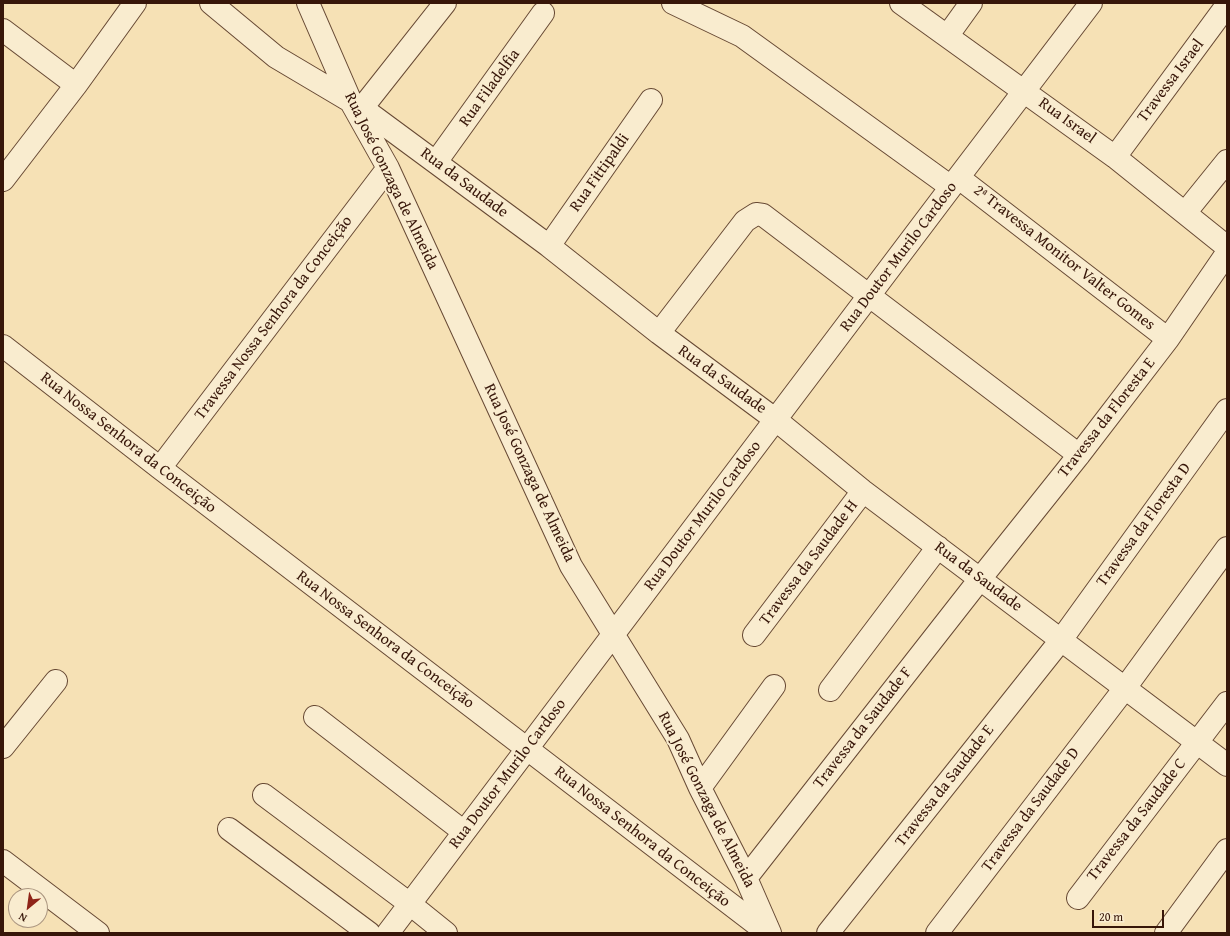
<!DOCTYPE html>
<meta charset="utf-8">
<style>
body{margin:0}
#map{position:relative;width:1230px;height:936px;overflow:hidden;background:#f6e1b5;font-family:"Gentium Book Plus",serif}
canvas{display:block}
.frame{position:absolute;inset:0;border:4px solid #371609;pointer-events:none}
.north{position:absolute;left:8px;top:888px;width:40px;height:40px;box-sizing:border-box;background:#f9eccf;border:1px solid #ab9680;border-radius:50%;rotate:209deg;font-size:11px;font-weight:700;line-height:16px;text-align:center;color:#371609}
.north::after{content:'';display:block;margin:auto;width:14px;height:18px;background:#8f2418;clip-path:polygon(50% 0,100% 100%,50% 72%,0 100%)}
.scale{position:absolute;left:1092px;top:910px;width:72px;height:18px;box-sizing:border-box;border:2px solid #371609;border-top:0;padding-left:5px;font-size:12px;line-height:14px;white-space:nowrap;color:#371609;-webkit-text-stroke:3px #f9eccf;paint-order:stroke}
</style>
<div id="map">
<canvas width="1230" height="936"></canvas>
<div class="frame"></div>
<div class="north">N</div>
<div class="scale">20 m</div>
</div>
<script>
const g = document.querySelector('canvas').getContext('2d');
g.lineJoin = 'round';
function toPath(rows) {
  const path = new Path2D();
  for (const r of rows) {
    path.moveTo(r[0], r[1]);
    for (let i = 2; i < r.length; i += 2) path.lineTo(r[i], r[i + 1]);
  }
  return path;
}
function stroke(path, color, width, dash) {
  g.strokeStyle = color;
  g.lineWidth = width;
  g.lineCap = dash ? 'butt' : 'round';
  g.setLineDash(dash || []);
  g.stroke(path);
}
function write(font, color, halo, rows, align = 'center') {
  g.font = font + ' "Gentium Book Plus",serif';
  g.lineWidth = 4;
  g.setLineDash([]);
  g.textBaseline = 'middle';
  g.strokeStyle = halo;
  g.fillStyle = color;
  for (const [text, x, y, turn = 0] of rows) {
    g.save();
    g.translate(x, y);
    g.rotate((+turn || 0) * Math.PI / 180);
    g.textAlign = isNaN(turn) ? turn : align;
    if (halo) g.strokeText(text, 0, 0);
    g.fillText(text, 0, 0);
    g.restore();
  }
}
const minor = toPath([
 [211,3,276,57,362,108,549,246,659,333,776,420,863,491,1227,765],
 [308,3,351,102,388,168,571,566,678,739,700,788,746,878,770,933],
 [673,3,742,36,951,187],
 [901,3,1115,157,1227,247],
 [3,30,76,85],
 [948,35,971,3],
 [362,108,445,3],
 [1115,157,1227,5],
 [436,162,543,13],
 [959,178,1168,339],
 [3,180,76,85,135,3],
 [1185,213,1227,161],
 [549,246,651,100],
 [659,333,745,221,756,214,763,215,1079,455],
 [3,346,160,468,768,933],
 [160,468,388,168],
 [754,635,863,491],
 [830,690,938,547],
 [315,717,464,832],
 [3,747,56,681],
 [700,788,774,686],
 [264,795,410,904,446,933],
 [229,829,369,933],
 [3,861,98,933],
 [746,878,980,579,1079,455,1168,339,1227,253],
 [1078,898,1227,703],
 [388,933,951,187,1091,3],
 [828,933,1061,640,1227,410],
 [937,933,1125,688,1227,548],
 [1166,933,1227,850]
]);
stroke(minor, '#674934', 24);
stroke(minor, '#f9eccf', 22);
write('16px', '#371609', '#f9eccf', [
 ["Travessa Israel",1171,81,-53],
 ["Rua Filadelfia",490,88,-54],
 ["Rua Israel",1067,121,36],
 ["Rua Fittipaldi",600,173,-55],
 ["Rua José Gonzaga de Almeida",391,181,64],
 ["Rua da Saudade",464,183,37],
 ["Rua Doutor Murilo Cardoso",899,257,-53],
 ["2ª Travessa Monitor Valter Gomes",1064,258,38],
 ["Travessa Nossa Senhora da Conceição",274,318,-53],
 ["Rua da Saudade",722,380,36],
 ["Travessa da Floresta E",1107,418,-52],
 ["Rua Nossa Senhora da Conceição",128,443,38],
 ["Rua José Gonzaga de Almeida",529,473,65],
 ["Rua Doutor Murilo Cardoso",703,516,-53],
 ["Travessa da Floresta D",1144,525,-54],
 ["Travessa da Saudade H",809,563,-53],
 ["Rua da Saudade",978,577,37],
 ["Rua Nossa Senhora da Conceição",385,640,37],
 ["Travessa da Saudade F",863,728,-52],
 ["Rua Doutor Murilo Cardoso",508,774,-53],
 ["Travessa da Saudade E",945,786,-52],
 ["Rua José Gonzaga de Almeida",706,800,63],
 ["Travessa da Saudade D",1031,810,-53],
 ["Travessa da Saudade C",1137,820,-52],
 ["Rua Nossa Senhora da Conceição",642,837,38]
]);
</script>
